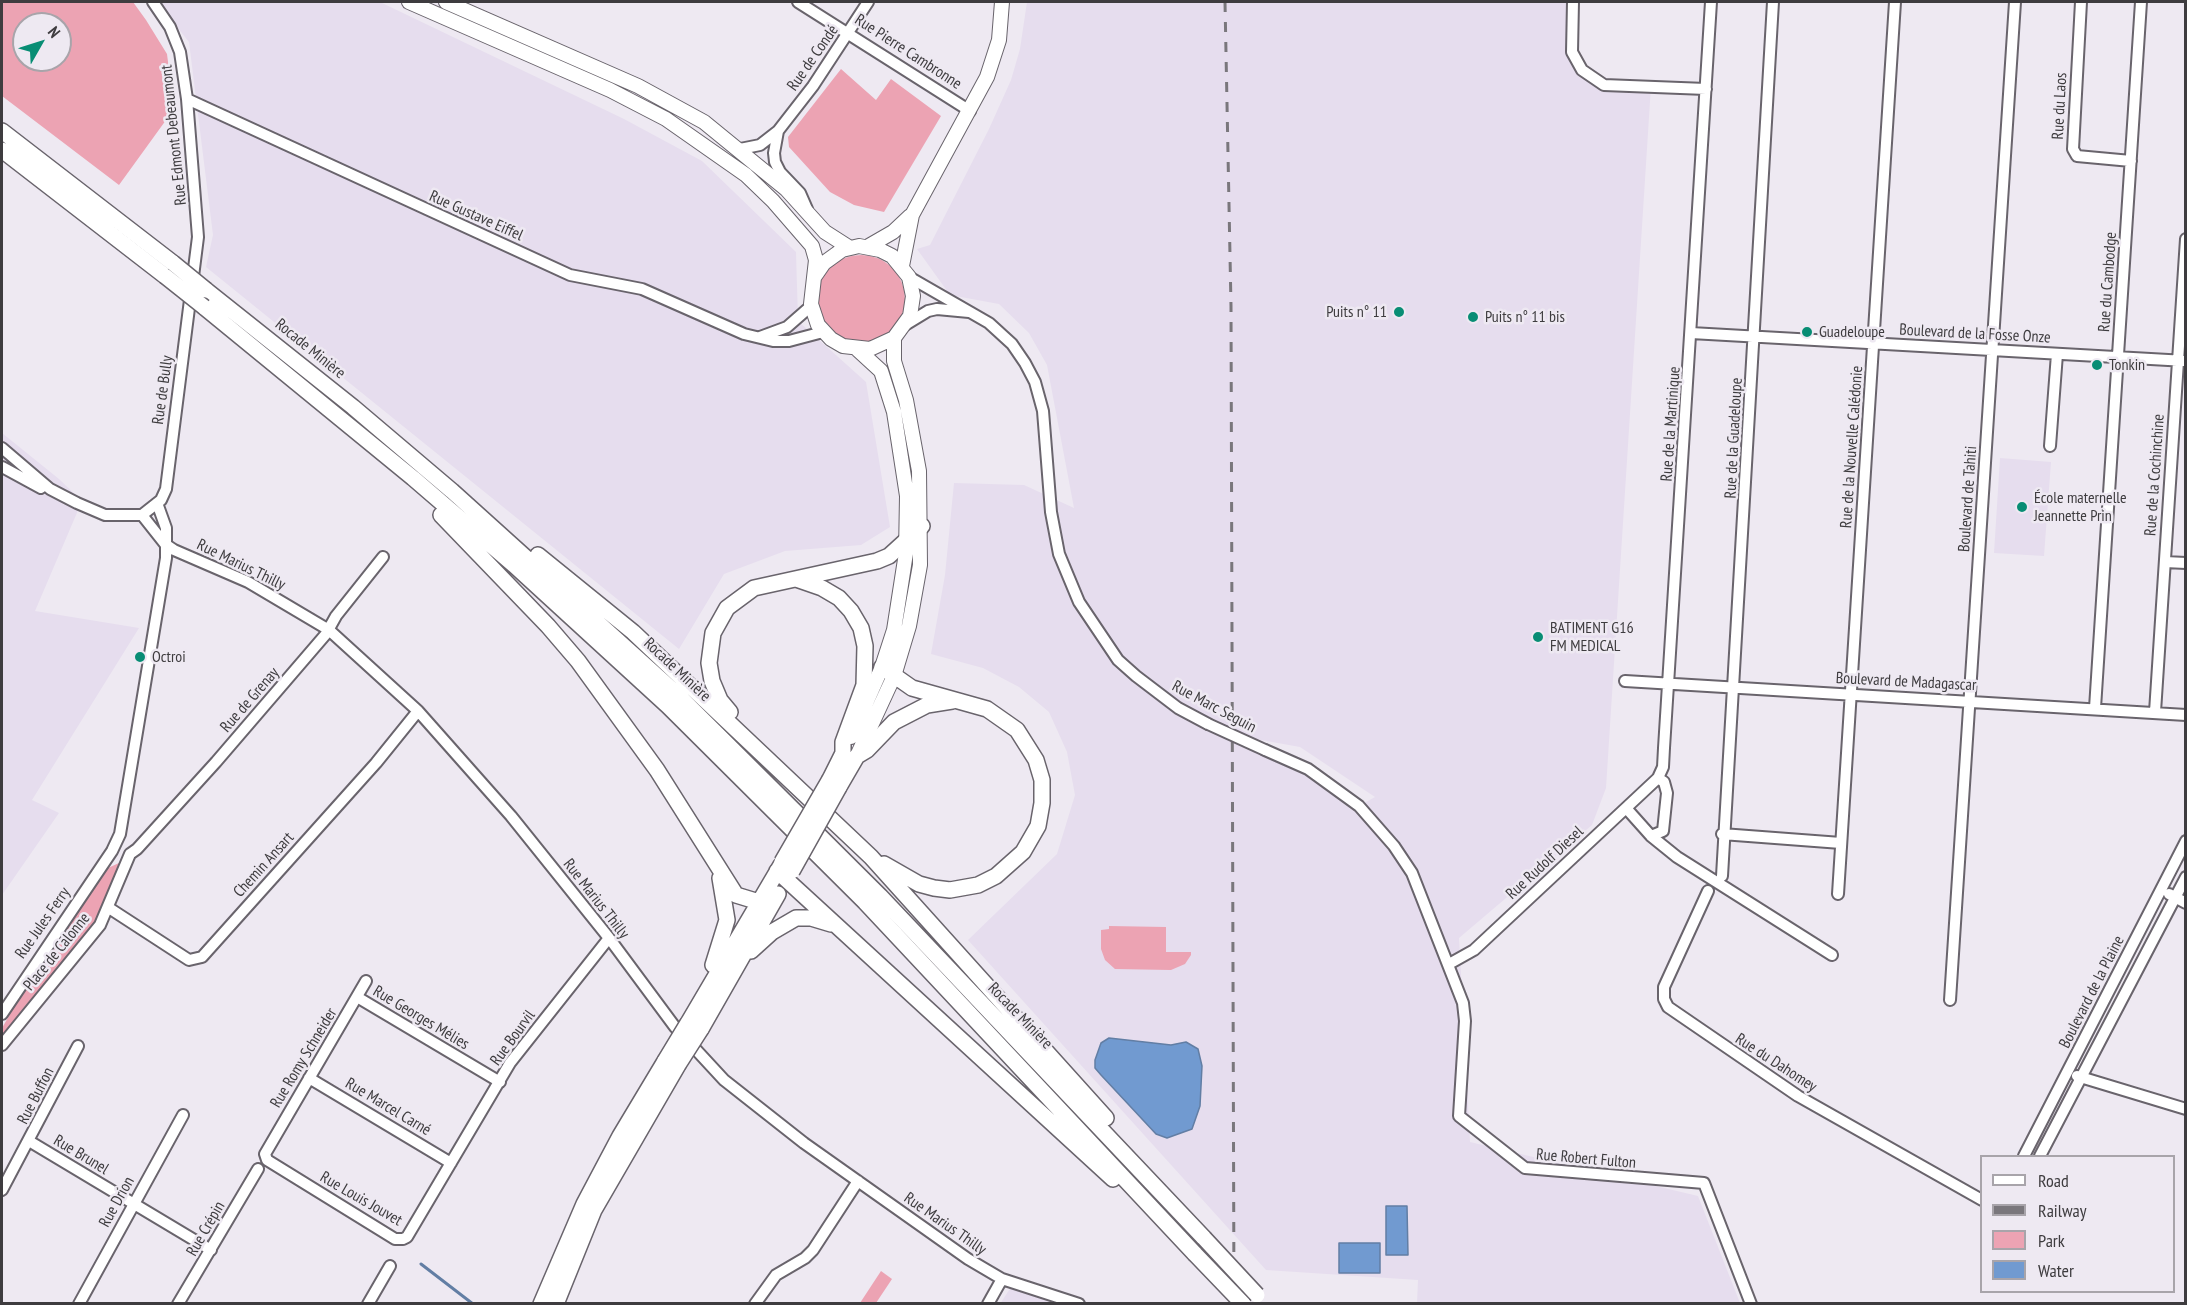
<!DOCTYPE html>
<meta charset="utf-8">
<style>
body{margin:0}
#map{position:relative;width:2187px;height:1305px;overflow:hidden;background:#eee9f2;font-family:"PT Sans Narrow",sans-serif}
canvas{display:block}
.frame{position:absolute;inset:0;border:3px solid #3e3c3f;pointer-events:none}
.legend{position:absolute;left:1980px;top:1155px;width:195px;height:138px;box-sizing:border-box;background:#eee9f2;border:2px solid #a8a4aa;margin:0;padding:8px 10px;list-style:none;font-size:18px;color:#3e3c3f}
.legend li{display:flex;align-items:center;gap:12px;height:30px}
.legend b{width:30px;border:2px solid #a8a4aa}
.north{position:absolute;left:12px;top:12px;width:60px;height:60px;box-sizing:border-box;background:#eee9f2;border:2px solid #a8a4aa;border-radius:50%;rotate:51deg;font-size:16px;font-weight:700;line-height:24px;text-align:center;color:#3e3c3f}
.north::after{content:'';display:block;margin:auto;width:21px;height:27px;background:#088d74;clip-path:polygon(50% 0,100% 100%,50% 72%,0 100%)}
</style>
<div id="map">
<canvas width="2187" height="1305"></canvas>
<div class="frame"></div>
<ul class="legend">
<li><b style="height:8px;background:#fff"></b>Road</li>
<li><b style="height:8px;background:#7a777c"></b>Railway</li>
<li><b style="height:16px;background:#eca3b3"></b>Park</li>
<li><b style="height:16px;background:#719ad0"></b>Water</li>
</ul>
<div class="north">N</div>
</div>
<script>
const g = document.querySelector('canvas').getContext('2d');
g.lineJoin = 'round';
function fill(path, color) {
  g.fillStyle = color;
  g.fill(path, 'evenodd');
}
function toPath(rows) {
  const path = new Path2D();
  for (const r of rows) {
    if (r.length === 3) {
      path.moveTo(r[0] + r[2], r[1]);
      path.arc(r[0], r[1], r[2], 0, 2 * Math.PI);
      continue;
    }
    path.moveTo(r[0], r[1]);
    for (let i = 2; i < r.length; i += 2) path.lineTo(r[i], r[i + 1]);
  }
  return path;
}
function stroke(path, color, width, dash) {
  g.strokeStyle = color;
  g.lineWidth = width;
  g.lineCap = dash ? 'butt' : 'round';
  g.setLineDash(dash || []);
  g.stroke(path);
}
function write(font, color, halo, rows, align = 'center') {
  g.font = font + ' "PT Sans Narrow",sans-serif';
  g.lineWidth = 5;
  g.setLineDash([]);
  g.textBaseline = 'middle';
  g.strokeStyle = halo;
  g.fillStyle = color;
  for (const [text, x, y, turn = 0] of rows) {
    g.save();
    g.translate(x, y);
    g.rotate((+turn || 0) * Math.PI / 180);
    g.textAlign = isNaN(turn) ? turn : align;
    if (halo) g.strokeText(text, 0, 0);
    g.fillText(text, 0, 0);
    g.restore();
  }
}
fill(toPath([
 [157,2,380,2,624,119,702,161,796,252,798,321,866,382,890,527,861,545,785,551,724,574,679,649,206,267,213,235,189,42],
 [1027,2,1573,2,1572,52,1582,70,1604,85,1651,86,1606,788,1592,825,1459,938,1470,1142,1698,1196,1740,1303,1417,1303,1418,1280,1266,1270,968,940,1057,854,1075,795,1067,752,1049,712,1019,687,983,668,931,654,945,575,954,483,1024,485,1074,508,1047,365,1029,333,999,304,950,295,917,249,930,245,989,129,1011,80,1020,49],
 [1250,738,1300,747,1375,797,1359,806,1308,769],
 [2,433,59,479,82,501,35,611,139,628,32,800,59,813,2,895],
 [2000,458,2051,462,2044,556,1994,553],
 [1011,1287,1061,1304,1000,1304]
]), '#e6ddee');
fill(toPath([
 [2,2,133,2,146,20,167,54,174,109,119,185,2,96],
 [24,24,60,24,60,60,24,60],
 [841,69,876,100,891,79,941,116,884,212,854,205,830,192,789,147,788,137],
 [861,299,44],
 [119,863,124,865,98,923,2,1042,2,1028,32,976,108,868],
 [1109,926,1166,927,1166,952,1191,952,1191,955,1185,964,1171,970,1115,969,1105,960,1101,949,1101,930,1109,929],
 [881,1271,892,1279,876,1303,860,1303]
]), '#eca3b3');
const water = toPath([
 [1109,1038,1171,1045,1186,1042,1198,1049,1202,1066,1200,1106,1192,1129,1167,1138,1156,1134,1101,1075,1095,1068,1095,1060,1101,1043,1109,1038],
 [1386,1206,1407,1206,1408,1255,1386,1255,1386,1206],
 [1339,1243,1380,1243,1380,1273,1339,1273,1339,1243]
]);
fill(water, '#719ad0');
stroke(water, '#627ea4', 1.5);
stroke(toPath([
 [421,1264,473,1304]
]), '#627ea4', 3);
const minor = toPath([
 [798,2,970,111],
 [1573,2,1572,52,1582,70,1604,85,1706,89],
 [2081,2,2073,149,2077,156,2131,161],
 [187,99,570,275,642,289,744,334,773,341,789,341,823,332],
 [778,131,774,153,775,162,780,172,800,193,807,209],
 [740,149,760,145,778,131,813,86,868,2],
 [909,277,989,323,1012,344,1025,363,1035,382,1043,411,1051,512,1059,554,1079,602,1118,660,1136,676,1178,708,1208,724],
 [905,325,928,311,937,309,969,312],
 [1691,333,2186,361],
 [760,337,787,327,811,306],
 [2050,446,2057,354],
 [2,448,50,489,77,503,105,515,142,515],
 [2,467,41,488],
 [142,515,165,544,174,550,248,582,329,630,418,711,511,816,609,938,675,1027,724,1080,804,1143,968,1259,1002,1279,1079,1304],
 [142,515,161,500,166,489,198,237,187,99,180,52,170,27,153,2],
 [2165,562,2186,563],
 [1625,681,2186,715],
 [2095,708,2141,2],
 [2155,712,2186,239],
 [1265,750,1308,769,1359,806,1394,846,1412,873,1463,1003,1465,1021,1459,1116,1525,1168,1704,1183,1751,1304],
 [1626,808,1651,836,1677,857,1832,955],
 [1722,834,1841,843],
 [1651,836,1663,831,1667,793,1664,782,1658,778,1663,767,1664,748,1711,2],
 [130,854,137,849,216,762,326,634,336,616,383,557],
 [1722,876,1773,2],
 [1708,891,1664,987,1664,999,1668,1007,1798,1096,1982,1200],
 [1838,894,1895,2],
 [2169,894,2186,903],
 [109,908,189,960,202,957,376,763,418,711],
 [1449,964,1474,950,1658,778],
 [366,981,265,1154,267,1160,395,1239,403,1239,407,1237,510,1063,609,938],
 [357,997,500,1082],
 [1950,1000,2015,2],
 [2,1014,112,851,120,834,166,558,166,528,157,503],
 [2,1045,100,925,130,854],
 [2077,1076,2186,1109],
 [309,1078,451,1163],
 [29,1141,211,1250],
 [2024,1156,2186,841],
 [2040,1156,2186,877],
 [2,1190,78,1046],
 [79,1304,183,1115],
 [178,1304,258,1169],
 [368,1304,390,1266],
 [755,1304,776,1275,805,1258,813,1250,858,1181],
 [988,1304,1002,1279]
]);
const major = toPath([
 [409,2,610,90,666,119,746,175,773,201,812,246,816,260,811,304,818,325,831,339,843,346,870,349,894,338,910,316,913,296,909,277,892,256,880,250,859,246,842,250,824,263,815,276],
 [446,2,638,86,704,122,786,189,825,232,850,248],
 [867,247,893,232,910,216],
 [902,266,912,215,987,77,999,40,1002,2],
 [851,737,882,667,894,630,906,553,907,496,894,412,881,371,857,349],
 [857,756,894,676,909,626,920,565,919,471,906,400,894,361,894,338]
]);
const highway = toPath([
 [2,131,173,263],
 [2,150,165,276],
 [206,290,353,407,452,491,677,694,880,896,1204,1238],
 [204,307,413,478,514,565,668,706,865,902,1195,1254],
 [441,515,548,626,578,661,657,770,736,895,759,902,776,897],
 [538,555,633,632,871,857,1106,1118],
 [796,579,822,588,839,598,851,611,861,628,865,646,864,685,843,742,843,753,830,779],
 [882,667,912,688,987,709,1017,730,1036,760,1042,780,1042,803,1038,826,1023,852,996,876,978,885,950,890,934,888,919,884,884,864],
 [730,712,720,700,712,681,709,663,713,633,727,608,754,588,877,561,889,556,922,526],
 [839,787,857,756,867,750,894,722,927,705,952,701],
 [777,871,1113,1179],
 [751,951,772,932,796,918,811,918,831,924],
 [713,965,727,920,720,878],
 [688,1023,781,865],
 [701,1029,778,894],
 [541,1304,584,1204,620,1136,665,1061],
 [556,1304,594,1210,678,1065]
]);
stroke(minor, '#69646c', 14);
stroke(major, '#69646c', 16);
stroke(highway, '#69646c', 18);
stroke(minor, '#fff', 10);
stroke(major, '#fff', 14);
stroke(highway, '#fff', 15);
stroke(toPath([
 [1225,2,1231,306,1234,1304]
]), '#7a777c', 3, [10, 10]);
const minorBridge = toPath([
 [1208,724,1265,750]
]);
const highwayBridge = toPath([
 [173,263,206,290],
 [165,276,204,307],
 [782,862,830,779],
 [792,871,839,787],
 [665,1061,688,1023],
 [678,1065,701,1029],
 [1204,1238,1257,1295],
 [1195,1254,1243,1304]
]);
stroke(minorBridge, '#69646c', 14, []);
stroke(highwayBridge, '#69646c', 18, []);
stroke(minorBridge, '#fff', 10);
stroke(highwayBridge, '#fff', 15);
for (const [x, y, r, color] of [
 [1399,312,6,"#088d74"],
 [1473,317,6,"#088d74"],
 [1807,332,6,"#088d74"],
 [2097,365,6,"#088d74"],
 [2022,507,6,"#088d74"],
 [1538,637,6,"#088d74"],
 [140,657,6,"#088d74"]
]) {
  const dot = new Path2D();
  dot.arc(x, y, r, 0, 2 * Math.PI);
  g.fillStyle = color;
  g.fill(dot);
  stroke(dot, '#eee9f2', 2);
}
write('16px', '#3e3c3f', '#eee9f2', [
 ["Rue Pierre Cambronne",908,52,33],
 ["Rue de Condé",813,58,-55],
 ["Rue du Laos",2060,106,-87],
 ["Rue Edmont Debeaumont",174,135,-96],
 ["Rue Gustave Eiffel",476,216,24],
 ["Rue du Cambodge",2108,282,-86],
 ["Boulevard de la Fosse Onze",1975,334,3],
 ["Rocade Minière",310,349,39],
 ["Rue de Bully",163,390,-82],
 ["Rue de la Martinique",1671,424,-86],
 ["Rue de la Guadeloupe",1734,438,-87],
 ["Rue de la Nouvelle Calédonie",1852,447,-86],
 ["Rue de la Cochinchine",2155,475,-86],
 ["Boulevard de Tahiti",1968,499,-86],
 ["Rue Marius Thilly",241,565,26],
 ["Rocade Minière",677,670,43],
 ["Boulevard de Madagascar",1906,682,3],
 ["Rue de Grenay",250,700,-49],
 ["Rue Marc Seguin",1214,707,28],
 ["Rue Rudolf Diesel",1545,863,-43],
 ["Chemin Ansart",264,865,-48],
 ["Rue Marius Thilly",596,899,52],
 ["Rue Jules Ferry",43,923,-55],
 ["Place de Calonne",57,952,-51],
 ["Boulevard de la Plaine",2092,992,-63],
 ["Rocade Minière",1020,1016,46],
 ["Rue Georges Mélies",421,1018,31],
 ["Rue Bourvil",513,1038,-54],
 ["Rue Romy Schneider",304,1058,-59],
 ["Rue du Dahomey",1776,1063,33],
 ["Rue Buffon",36,1096,-63],
 ["Rue Marcel Carné",388,1107,31],
 ["Rue Brunel",81,1155,31],
 ["Rue Robert Fulton",1586,1159,5],
 ["Rue Louis Jouvet",361,1199,30],
 ["Rue Drion",117,1202,-61],
 ["Rue Marius Thilly",945,1224,35],
 ["Rue Crépin",206,1229,-60]
]);
write('16px', '#3e3c3f', '#eee9f2', [
 ["Puits n° 11",1387,312,"right"],
 ["Puits n° 11 bis",1485,317],
 ["Guadeloupe",1819,332],
 ["Tonkin",2109,365],
 ["École maternelle",2034,498],
 ["Jeannette Prin",2034,516],
 ["BATIMENT G16",1550,628],
 ["FM MEDICAL",1550,646],
 ["Octroi",152,657]
], 'left');
</script>
